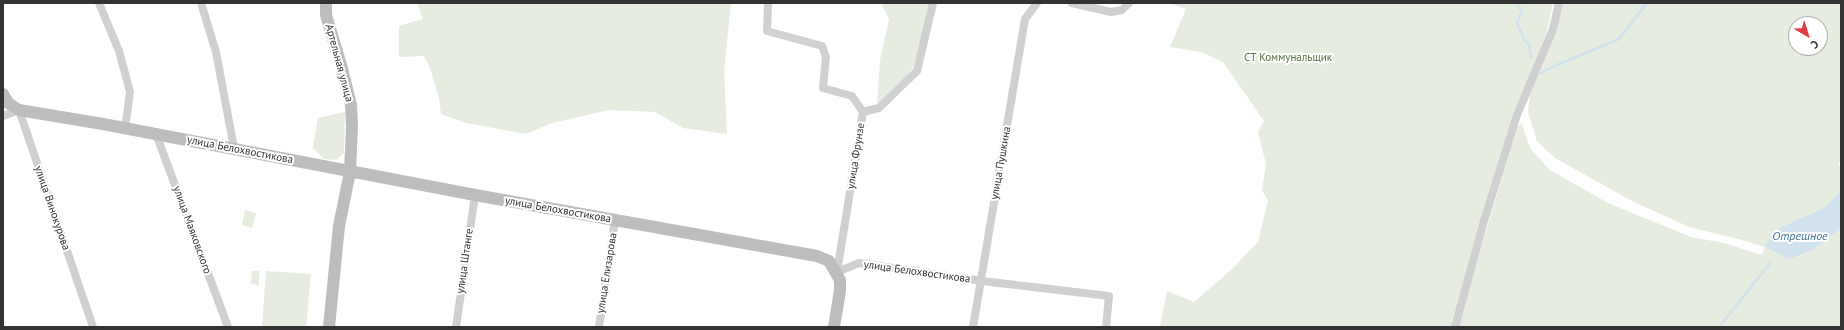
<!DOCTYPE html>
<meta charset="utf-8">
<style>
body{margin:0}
#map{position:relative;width:1844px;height:330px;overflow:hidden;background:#fff;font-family:"PT Sans",sans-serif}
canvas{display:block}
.frame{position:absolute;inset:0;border:4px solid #333;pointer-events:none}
.north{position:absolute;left:1788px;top:16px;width:40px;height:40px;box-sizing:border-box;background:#fff;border:1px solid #adadad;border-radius:50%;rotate:142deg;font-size:11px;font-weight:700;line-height:16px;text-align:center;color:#333}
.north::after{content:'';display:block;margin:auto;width:14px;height:18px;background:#e63946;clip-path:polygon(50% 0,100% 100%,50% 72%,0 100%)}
</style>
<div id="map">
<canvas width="1844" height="330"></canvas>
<div class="frame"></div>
<div class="north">С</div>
</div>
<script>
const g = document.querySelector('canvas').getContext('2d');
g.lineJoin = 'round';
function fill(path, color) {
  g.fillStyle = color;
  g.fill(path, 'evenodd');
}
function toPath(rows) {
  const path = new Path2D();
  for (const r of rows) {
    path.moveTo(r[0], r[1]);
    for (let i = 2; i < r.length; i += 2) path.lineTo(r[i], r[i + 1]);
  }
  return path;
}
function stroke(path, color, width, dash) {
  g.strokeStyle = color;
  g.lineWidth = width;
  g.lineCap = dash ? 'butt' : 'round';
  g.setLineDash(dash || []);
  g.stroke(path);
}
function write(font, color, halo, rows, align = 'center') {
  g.font = font + ' "PT Sans",sans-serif';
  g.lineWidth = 4;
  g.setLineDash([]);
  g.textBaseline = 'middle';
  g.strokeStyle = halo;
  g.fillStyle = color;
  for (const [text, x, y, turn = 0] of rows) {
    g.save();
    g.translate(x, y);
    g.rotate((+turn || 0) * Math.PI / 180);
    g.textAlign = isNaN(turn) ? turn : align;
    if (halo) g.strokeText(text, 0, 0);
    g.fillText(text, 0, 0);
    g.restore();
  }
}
fill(toPath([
 [417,3,731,3,724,71,727,134,683,128,655,112,609,110,552,123,526,134,466,123,441,114,439,98,430,68,424,56,399,57,399,26,423,19],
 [881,3,930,3,914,66,907,76,877,105,880,60,889,19],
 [1169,3,1553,3,1547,32,1516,112,1451,327,1160,327,1167,291,1194,302,1232,269,1258,242,1268,200,1262,191,1266,164,1258,132,1264,121,1223,62,1201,52,1170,47,1186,9],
 [1562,3,1841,3,1841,163,1838,163,1841,169,1841,190,1825,207,1779,228,1765,245,1776,253,1831,235,1841,228,1841,327,1457,327,1518,125,1522,124,1530,148,1550,170,1608,203,1691,237,1724,243,1762,255,1764,247,1746,241,1689,227,1630,200,1555,158,1537,141,1528,112,1530,93],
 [1796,24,1820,24,1820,48,1796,48],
 [345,112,344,153,336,160,324,159,313,148,318,118],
 [245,210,256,213,252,228,242,225],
 [252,271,259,271,259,285,251,284],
 [266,271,311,274,306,327,262,327]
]), '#e6ecdf');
fill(toPath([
 [1841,190,1841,228,1812,250,1789,259,1769,249,1765,245,1779,228,1825,207]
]), '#cfe2ee');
stroke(toPath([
 [1517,3,1522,12,1517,23,1524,39,1529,45,1531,57],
 [1541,73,1557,65,1619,39,1647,3],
 [1719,327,1771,262]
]), '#cfe2ee', 2.5);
stroke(toPath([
 [99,3,119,51,130,92,125,128],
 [201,3,216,52,234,148],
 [768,3,767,31,822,46,826,57,823,88,852,96,863,112,837,272],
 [1072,3,1111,12,1122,10,1129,3],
 [863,112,879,108,917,71,933,3],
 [3,116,19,110,93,327],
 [156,134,228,327],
 [837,272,859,263,982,281,1109,296,1106,327],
 [456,327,475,195],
 [599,327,615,220],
 [973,327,1025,19,1037,3],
 [1455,327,1484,221,1517,115,1553,29,1559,3]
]), '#d0d0d0', 8);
stroke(toPath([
 [326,3,326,15,341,65,351,105,352,126,350,172,339,226,329,327],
 [3,94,8,103,19,110,103,124,475,195,817,256,829,261,840,280,840,291,834,327]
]), '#bdbdbd', 12);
write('11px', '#56703f', '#fff', [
 ["СТ Коммунальщик",1288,58]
]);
write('11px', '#333', '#fff', [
 ["Артельная улица",339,63,75],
 ["улица Белохвостикова",240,150,11],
 ["улица Фрунзе",856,156,-81],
 ["улица Пушкина",1001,163,-80],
 ["улица Винокурова",52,208,71],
 ["улица Белохвостикова",558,210,10],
 ["улица Маяковского",192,230,70],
 ["улица Штанге",465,261,-82],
 ["улица Белохвостикова",917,272,8],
 ["улица Елизарова",607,273,-81]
]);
write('italic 12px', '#3f7597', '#fff', [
 ["Отрешное",1800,237]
]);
</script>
